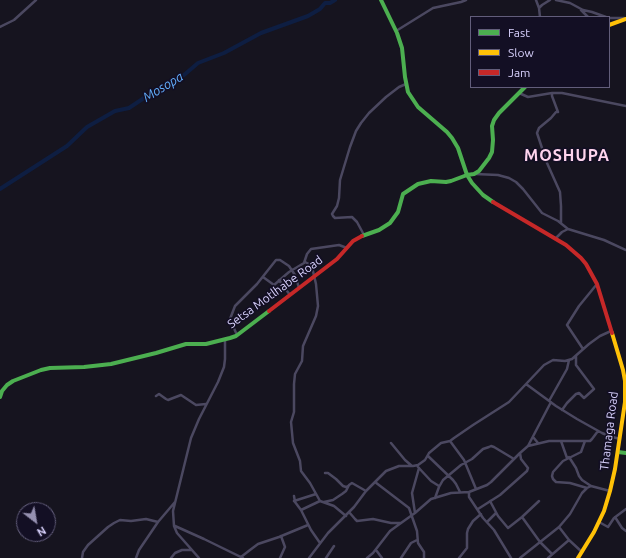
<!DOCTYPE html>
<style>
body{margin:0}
#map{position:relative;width:626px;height:558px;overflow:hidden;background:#16141f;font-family:Ubuntu,sans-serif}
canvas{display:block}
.legend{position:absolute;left:470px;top:16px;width:140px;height:72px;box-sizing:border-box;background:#130f24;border:1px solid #625d7b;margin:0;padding:5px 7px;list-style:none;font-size:12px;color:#d9d2fe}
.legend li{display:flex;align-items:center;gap:8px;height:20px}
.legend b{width:20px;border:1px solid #625d7b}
.north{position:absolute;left:16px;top:502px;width:40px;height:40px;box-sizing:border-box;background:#130f24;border:1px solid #625d7b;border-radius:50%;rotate:149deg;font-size:11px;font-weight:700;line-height:16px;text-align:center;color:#d9d2fe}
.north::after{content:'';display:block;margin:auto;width:14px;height:18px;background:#9590b0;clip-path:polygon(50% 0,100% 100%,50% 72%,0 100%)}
</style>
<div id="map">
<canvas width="626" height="558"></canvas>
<ul class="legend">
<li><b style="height:5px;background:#4caf50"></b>Fast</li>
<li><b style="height:5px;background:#ffc107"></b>Slow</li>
<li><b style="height:5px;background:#c62828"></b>Jam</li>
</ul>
<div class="north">N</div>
</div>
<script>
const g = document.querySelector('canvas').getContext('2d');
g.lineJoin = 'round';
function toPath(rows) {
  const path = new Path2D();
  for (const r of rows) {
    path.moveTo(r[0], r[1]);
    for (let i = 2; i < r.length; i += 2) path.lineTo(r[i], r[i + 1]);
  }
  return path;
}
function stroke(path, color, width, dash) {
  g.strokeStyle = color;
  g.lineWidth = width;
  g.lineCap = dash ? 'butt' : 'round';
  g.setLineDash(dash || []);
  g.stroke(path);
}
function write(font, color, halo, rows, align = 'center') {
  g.font = font + ' Ubuntu,sans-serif';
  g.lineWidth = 3.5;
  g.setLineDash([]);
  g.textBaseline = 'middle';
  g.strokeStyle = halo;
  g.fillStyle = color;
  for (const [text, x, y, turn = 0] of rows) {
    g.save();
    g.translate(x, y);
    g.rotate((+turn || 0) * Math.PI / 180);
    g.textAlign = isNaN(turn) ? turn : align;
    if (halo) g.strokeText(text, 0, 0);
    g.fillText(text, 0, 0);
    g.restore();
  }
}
stroke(toPath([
 [0,189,67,146,87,127,115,111,129,108,162,86,184,75,198,63,224,53,261,33,308,16,320,9,325,3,330,3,335,0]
]), '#0e1e42', 4);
stroke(toPath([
 [536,0,539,8,540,17],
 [556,0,570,3,583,10,592,12,606,17],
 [539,8,542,5,550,0],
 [581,10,588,17],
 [609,18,624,18],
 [0,27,14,20,36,0],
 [396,31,433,8,461,2,466,0],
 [519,93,528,97,552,93,562,93,626,106],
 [552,93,552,96,558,112,556,112,551,118,539,128,537,133,547,163,560,192,561,206,561,223],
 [475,174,498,175,509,178,516,182,523,189,542,213,558,221,568,229],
 [364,235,357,222,352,217,335,218,333,216,332,214,337,206,339,198,340,180,350,147,356,131,361,123,369,113,386,97,399,87,406,84],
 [556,238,562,232,568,229,604,240,626,250],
 [305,262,309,264,312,267,316,284,318,306,316,316,303,346,302,361,295,374,294,384,294,412,291,422,293,443,300,461,301,471,310,483,320,501,334,506,346,516],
 [263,277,274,285,289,272,304,263,307,254,311,249,339,245,347,248],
 [279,280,290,295],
 [237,335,232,324,230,319,235,306,257,284,276,260,280,260,289,266,295,275,299,288],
 [583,349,567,325,579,306,597,284],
 [526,384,556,406,577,419,602,433,609,436,620,439],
 [156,396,159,394,166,399,168,400,181,395,196,405,206,404],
 [549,401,567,369,569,360],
 [562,410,567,403,576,394,579,393,584,398,594,389,576,365,576,356],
 [533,437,538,443],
 [450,441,464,460,476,489],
 [561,441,567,458],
 [585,441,581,452,563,461,553,472,552,476,553,479,556,482,570,483,587,488],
 [391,443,405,460,412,466],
 [528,446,549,441,590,441,592,439,598,431],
 [428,456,453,480,456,484,460,492],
 [569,457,576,468,579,476,582,480,591,486],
 [418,467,431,481,439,486],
 [325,473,328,473,336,479,343,486,346,487,348,486],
 [375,482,409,508,417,531,418,543,424,552,424,558],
 [469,492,469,497,483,518,494,530,511,558],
 [294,496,295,502,301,510,311,530,320,543],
 [435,498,439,487,443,480,461,465,472,459,483,449,489,447,491,446,494,447,514,459],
 [294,501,316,494],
 [490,501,498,516,508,528,522,517,539,501],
 [324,502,333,500,342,494,346,491,349,485,352,483,366,491],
 [478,509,500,495,527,471,528,468,521,459,520,453],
 [301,510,320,501],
 [349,512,355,519,357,521,373,519,391,523,400,523],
 [415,513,412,493,419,468],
 [522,517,540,542,552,554],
 [615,517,622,528,626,531],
 [487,522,496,513],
 [599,522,608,527,614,518,626,509],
 [175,526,204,539,243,558],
 [559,527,569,540,582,552],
 [376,550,382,558],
 [241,557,250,550,258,544,279,537,308,525],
 [82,558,83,552,88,545,108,527,114,523,120,520,131,521,146,519,158,522],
 [136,558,139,550,158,522,175,502],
 [171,558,175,553,182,550,191,550],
 [199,558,177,533,174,526,173,511,191,438,199,419,218,382,224,367,225,359,225,340],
 [280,558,285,547,281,536],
 [309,558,328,533,354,507,366,491,386,471,399,466,413,466,418,465,425,460,429,453,441,443,450,441,454,438,473,425,509,402,544,365,553,360,565,361,572,359,589,344,600,336,611,331],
 [326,558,334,546],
 [367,558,373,553,390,531,401,523,415,513,431,499,451,493,469,492,487,485,491,482,520,453,528,446,551,402],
 [401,558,411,543,417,540],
 [459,558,467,548,467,533,468,529,473,521,481,514],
 [520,558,559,527,570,514,582,493,587,488,591,486,610,491],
 [548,558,569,540]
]), '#4b4860', 2.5);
stroke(toPath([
 [381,0,397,33,402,48,405,77,408,92,418,107,447,132,452,138,458,148,467,175,472,183,483,195,493,202],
 [362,236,379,230,390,223,398,212,403,194,418,184,431,181,446,182,451,181,467,175,474,174,479,171,489,158,492,152,493,140,492,126,494,120,499,113,525,87],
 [0,397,2,391,7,385,13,381,41,370,50,368,84,367,111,364,156,353,186,344,206,344,230,338,236,336,269,311],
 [618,452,626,453]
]), '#4caf50', 4);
stroke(toPath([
 [609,25,626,19],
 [578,558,594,532,604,511,610,491,615,469,625,402,625,381,623,370,612,333]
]), '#ffc107', 4);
stroke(toPath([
 [493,202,566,245,581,258,586,264,597,284,612,333],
 [269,311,337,259,353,241,362,236]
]), '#c62828', 4);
write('12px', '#d9d2fe', '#130f24', [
 ["Setsa Motlhabe Road",275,292,-36],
 ["Thamaga Road",609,431,-83]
]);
write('italic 13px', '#62aefc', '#130f24', [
 ["Mosopa",163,87,-31]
]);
g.letterSpacing = '1px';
write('bold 16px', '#fed4ed', '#130f24', [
 ["MOSHUPA",567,156]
]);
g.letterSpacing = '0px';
</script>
